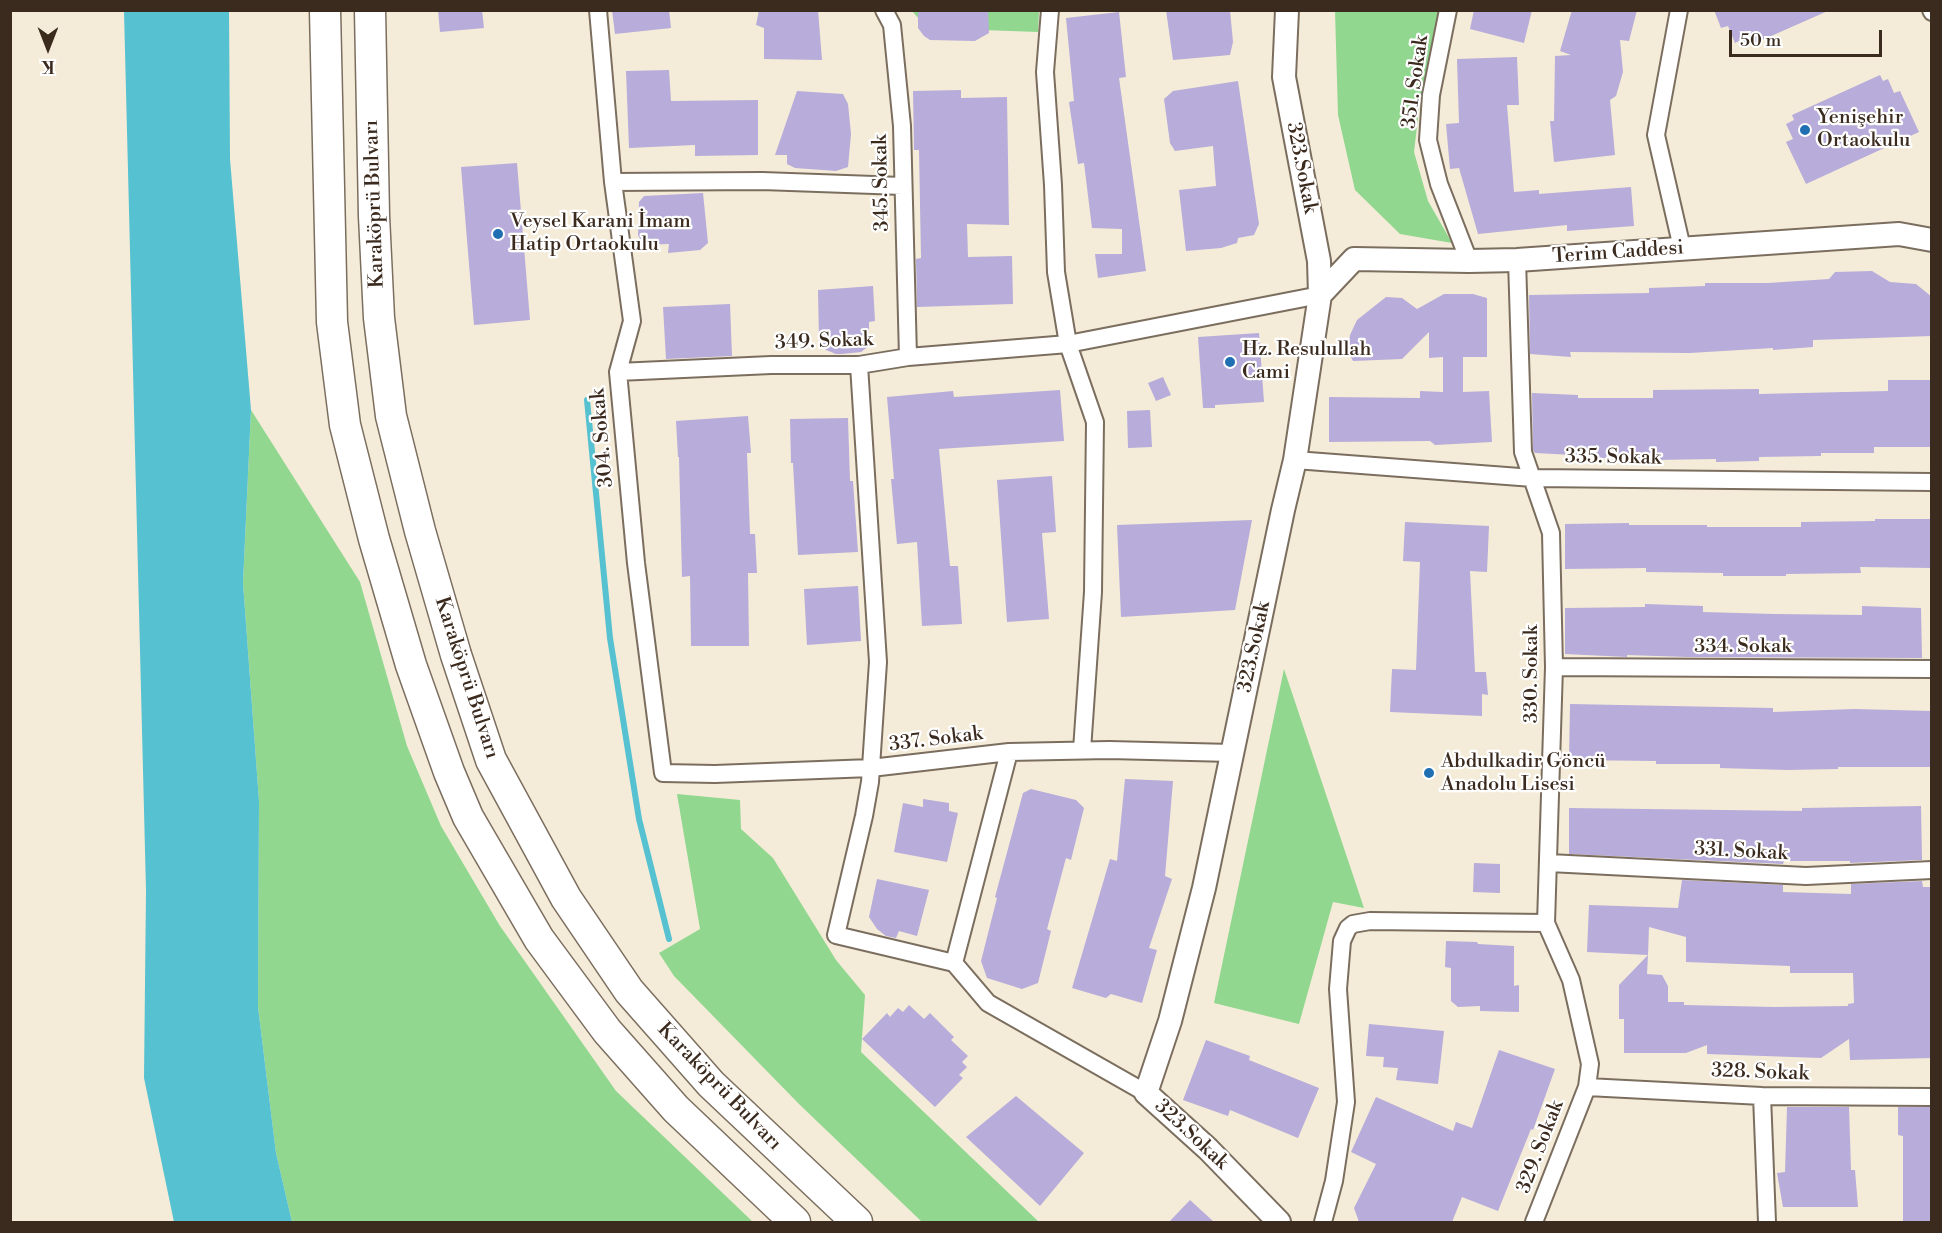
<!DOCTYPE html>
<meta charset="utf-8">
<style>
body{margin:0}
#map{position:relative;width:1942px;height:1233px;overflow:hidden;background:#f4ecd8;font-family:"Libre Bodoni",serif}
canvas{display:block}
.frame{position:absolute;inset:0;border:12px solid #3b2a1e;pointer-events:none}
.north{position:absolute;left:18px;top:18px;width:60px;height:60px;-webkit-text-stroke:4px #fff;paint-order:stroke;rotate:180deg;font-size:16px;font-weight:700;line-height:24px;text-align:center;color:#3b2a1e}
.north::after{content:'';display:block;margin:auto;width:21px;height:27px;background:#3b2a1e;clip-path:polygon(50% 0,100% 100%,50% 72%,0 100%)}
.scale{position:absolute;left:1729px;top:30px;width:153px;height:27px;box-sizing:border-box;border:3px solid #3b2a1e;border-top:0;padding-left:8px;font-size:18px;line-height:21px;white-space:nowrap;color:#3b2a1e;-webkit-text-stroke:4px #fff;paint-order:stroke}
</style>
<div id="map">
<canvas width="1942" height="1233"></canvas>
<div class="frame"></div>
<div class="north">K</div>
<div class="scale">50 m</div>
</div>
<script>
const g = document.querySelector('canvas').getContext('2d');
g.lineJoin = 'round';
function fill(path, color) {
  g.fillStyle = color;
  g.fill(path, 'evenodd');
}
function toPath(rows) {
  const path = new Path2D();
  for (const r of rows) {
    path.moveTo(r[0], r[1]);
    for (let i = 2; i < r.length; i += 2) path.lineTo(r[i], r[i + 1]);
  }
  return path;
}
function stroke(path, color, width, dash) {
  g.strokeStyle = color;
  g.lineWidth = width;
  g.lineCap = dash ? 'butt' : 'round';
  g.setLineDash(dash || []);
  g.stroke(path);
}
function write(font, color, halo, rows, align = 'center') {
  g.font = font + ' "Libre Bodoni",serif';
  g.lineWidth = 4.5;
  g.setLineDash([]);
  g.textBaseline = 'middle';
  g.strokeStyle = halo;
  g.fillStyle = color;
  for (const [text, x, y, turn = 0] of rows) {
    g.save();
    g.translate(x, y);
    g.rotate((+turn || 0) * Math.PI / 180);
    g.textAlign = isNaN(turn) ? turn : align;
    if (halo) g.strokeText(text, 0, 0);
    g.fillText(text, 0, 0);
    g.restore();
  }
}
fill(toPath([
 [912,11,1039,11,1038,32,927,28],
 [1335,11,1439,11,1420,101,1414,152,1428,201,1452,243,1400,234,1355,190,1338,115],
 [251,410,360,582,407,746,441,826,500,926,616,1091,753,1222,292,1222,276,1153,258,1007,259,801,243,583],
 [1284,669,1364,908,1333,902,1299,1024,1214,1003],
 [677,794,740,800,741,829,773,858,836,960,865,995,861,1052,1039,1222,922,1222,799,1104,674,976,659,953,700,929]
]), '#91d790');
fill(toPath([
 [124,11,229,11,230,159,251,410,243,583,259,801,258,1007,276,1153,292,1222,174,1222,144,1078,146,890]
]), '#56c1d0');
stroke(toPath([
 [587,400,610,638,639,819,669,939]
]), '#56c1d0', 6);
fill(toPath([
 [438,10,482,10,484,28,440,32],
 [612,10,669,10,671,28,615,34],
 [759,10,818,10,822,60,764,59,764,28,756,25],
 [918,10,988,10,989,33,975,41,930,40,924,36,918,28],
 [1166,10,1230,10,1233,42,1230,55,1173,60],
 [1474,10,1532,10,1524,43,1470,29],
 [1572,10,1637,10,1629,41,1620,40,1623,72,1616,96,1610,100,1615,155,1554,162,1550,121,1554,121,1555,56,1571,55,1560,51],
 [1714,10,1830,10,1744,48,1741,40,1735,43,1728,26,1721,28],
 [1119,12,1126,77,1119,78,1146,271,1098,278,1095,254,1122,254,1122,229,1092,228,1084,163,1078,164,1069,102,1074,101,1066,18],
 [1517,57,1519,105,1507,105,1514,192,1539,190,1539,194,1631,187,1634,226,1567,231,1567,225,1478,234,1459,168,1450,169,1446,124,1459,123,1457,59],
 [669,70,671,101,758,100,758,155,695,156,695,145,629,148,626,71],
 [1880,75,1883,81,1888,79,1894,93,1900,91,1919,132,1806,184,1786,142,1793,139,1786,124,1794,120,1792,115],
 [1238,81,1259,224,1254,235,1238,238,1237,243,1221,248,1186,251,1179,190,1216,186,1213,146,1175,151,1170,143,1164,99,1173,91],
 [961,90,961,98,1007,97,1009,225,967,224,968,257,1012,256,1013,304,917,307,916,259,921,258,919,150,914,150,913,91],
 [797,91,843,94,848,104,851,134,848,167,836,171,795,168,787,164,787,155,775,155],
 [517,163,530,320,474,325,461,167],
 [703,193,708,243,700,250,668,253,669,244,643,245,638,235,639,202,644,196],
 [1872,271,1890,282,1916,284,1932,297,1932,336,1813,340,1813,347,1773,350,1773,348,1690,353,1570,352,1571,357,1530,354,1529,295,1649,293,1649,288,1705,286,1705,283,1768,283,1829,279,1835,272],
 [873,286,875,321,869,322,869,346,861,352,842,354,836,354,826,350,819,341,818,290],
 [1444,294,1473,294,1487,298,1487,357,1463,357,1463,392,1489,391,1492,442,1435,445,1430,441,1329,442,1329,397,1420,398,1420,391,1443,392,1443,357,1429,358,1429,332,1402,359,1353,361,1348,351,1350,335,1357,320,1386,297,1402,298,1417,309],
 [730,304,732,356,666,359,663,307],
 [1259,333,1264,402,1215,405,1215,408,1203,408,1198,337],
 [1163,377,1171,395,1156,401,1148,383],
 [1888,380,1932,380,1932,447,1874,447,1874,453,1821,453,1821,456,1759,457,1759,461,1716,462,1716,459,1655,460,1655,458,1593,458,1593,456,1535,453,1533,450,1532,393,1578,395,1578,398,1653,398,1653,390,1759,389,1759,394,1888,391],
 [1060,390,1064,441,939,449,950,566,958,566,962,624,922,626,917,542,897,544,891,479,894,479,887,397,953,391,954,397],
 [1150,410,1152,447,1128,448,1127,411],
 [748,416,751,453,747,453,750,534,755,534,757,573,748,573,749,646,691,646,690,576,682,577,679,457,678,457,676,421],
 [848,418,850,481,853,481,858,552,798,555,793,463,791,463,790,419],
 [1052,476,1056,532,1042,533,1049,619,1007,622,997,480],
 [1875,519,1932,519,1932,568,1860,567,1861,573,1786,574,1786,576,1723,576,1723,573,1646,572,1646,568,1565,569,1565,524,1629,523,1629,525,1707,525,1707,527,1801,527,1801,522,1875,521],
 [1252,520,1235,610,1121,617,1117,525],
 [1405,522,1489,526,1487,572,1470,571,1475,672,1486,672,1488,695,1482,694,1482,716,1390,712,1392,669,1416,670,1420,562,1403,561],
 [858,586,861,641,807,645,804,589],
 [1645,604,1703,606,1703,612,1774,614,1862,615,1862,606,1921,608,1922,658,1687,657,1627,655,1627,657,1565,654,1565,608,1645,607],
 [1570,704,1773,708,1773,712,1854,709,1932,711,1932,767,1838,767,1838,769,1787,770,1720,768,1720,764,1656,764,1656,761,1569,760],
 [1125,779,1173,781,1165,876,1172,879,1149,948,1157,950,1142,1003,1111,994,1106,998,1072,988,1110,859,1117,861],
 [1031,789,1076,800,1084,808,1071,860,1066,858,1047,929,1051,931,1038,983,1022,989,987,978,981,961,997,898,995,897,1023,793],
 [923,799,949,803,949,811,958,813,947,862,894,852,903,803,923,807],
 [1921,806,1922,860,1850,863,1850,861,1784,861,1783,864,1569,854,1569,808,1802,811,1802,808],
 [1474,863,1500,864,1500,893,1473,892],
 [877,879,929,890,917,936,899,931,896,938,886,936,877,929,869,917],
 [1682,880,1783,885,1783,892,1851,894,1851,884,1922,881,1923,887,1932,887,1932,1058,1850,1060,1849,1039,1821,1058,1707,1054,1707,1045,1686,1053,1624,1053,1624,1019,1619,1019,1619,985,1648,955,1647,974,1662,975,1668,986,1668,1002,1684,1002,1684,1005,1775,1007,1848,1006,1848,1004,1854,1003,1853,973,1790,973,1790,966,1686,962,1686,937,1649,927,1648,955,1587,952,1589,905,1678,908],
 [1446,941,1477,942,1478,944,1514,946,1514,986,1519,985,1519,1012,1480,1011,1480,1006,1458,1007,1451,1001,1451,968,1445,967],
 [909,1005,924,1019,930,1013,954,1037,951,1040,968,1056,962,1062,967,1067,959,1075,963,1078,935,1107,862,1039,887,1013,890,1017,898,1008,903,1012],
 [1369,1024,1444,1031,1438,1084,1396,1080,1398,1068,1383,1067,1384,1057,1366,1056],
 [1206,1040,1250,1056,1249,1060,1319,1088,1298,1138,1230,1110,1228,1116,1183,1100],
 [1499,1050,1555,1069,1533,1130,1531,1129,1498,1211,1462,1197,1452,1222,1359,1222,1354,1208,1376,1164,1351,1152,1376,1097,1453,1131,1456,1122,1472,1128],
 [1016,1096,1084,1153,1040,1206,966,1137],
 [1787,1107,1849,1107,1851,1170,1855,1170,1858,1207,1783,1207,1777,1173,1785,1172],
 [1898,1107,1932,1107,1932,1222,1903,1222,1903,1136,1898,1135],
 [1190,1200,1214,1222,1169,1222]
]), '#b7acda');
const street = toPath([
 [598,10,613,182,632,321,618,372,636,563,663,773,715,774,871,768,1009,752,1109,750,1232,753],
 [884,10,892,25,902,126,908,357],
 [1050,10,1045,72,1053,185,1056,272,1068,344,1095,422,1093,592,1082,750],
 [1448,10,1431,95,1428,140,1439,184,1469,261],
 [1679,10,1656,135,1682,248],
 [1931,10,1932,12],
 [613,182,762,181,902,186],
 [1517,260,1523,452,1551,533,1554,667,1546,923,1571,980,1590,1064,1587,1087,1534,1222],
 [859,365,878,662,870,782,864,816,836,935,954,963,988,1003,1146,1093],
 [618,372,771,365,859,365,908,357,1068,344,1320,295],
 [1295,460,1533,478,1932,482],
 [1554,667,1932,669],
 [1549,863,1806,876,1932,870],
 [954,963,1009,752],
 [1587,1087,1762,1096,1932,1097],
 [1762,1096,1767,1222],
 [1323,1222,1334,1181,1346,1102,1338,989,1342,941,1348,928,1353,924,1370,921,1546,923]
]);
const secondary = toPath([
 [1320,295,1354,259,1469,261,1517,260,1899,234,1932,240],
 [1279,1222,1208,1149,1146,1093,1170,1021,1204,888,1283,510,1295,460,1320,295,1319,261,1284,77,1287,10]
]);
const highway = toPath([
 [325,10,332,322,345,425,374,539,411,665,449,772,468,817,539,939,607,1031,676,1109,795,1222],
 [370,10,374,216,379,318,391,416,420,531,456,655,491,760,566,898,629,991,711,1084,857,1222]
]);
stroke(street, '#7c6e5f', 20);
stroke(secondary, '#7c6e5f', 26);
stroke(highway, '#7c6e5f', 33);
stroke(street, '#fff', 16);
stroke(secondary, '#fff', 22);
stroke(highway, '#fff', 30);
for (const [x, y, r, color] of [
 [1805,130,6,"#1f6fb2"],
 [498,234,6,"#1f6fb2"],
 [1230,362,6,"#1f6fb2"],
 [1429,773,6,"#1f6fb2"]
]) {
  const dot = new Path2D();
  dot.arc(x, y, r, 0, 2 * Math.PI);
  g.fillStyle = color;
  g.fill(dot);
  stroke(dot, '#fff', 2);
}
write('20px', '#3b2a1e', '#fff', [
 ["351. Sokak",1416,82,-82],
 ["323.Sokak",1301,168,79],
 ["345. Sokak",882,183,-91],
 ["Karaköprü Bulvarı",375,204,-92],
 ["Terim Caddesi",1618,253,-4],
 ["349. Sokak",824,342,-2],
 ["304. Sokak",603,438,-95],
 ["335. Sokak",1613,458,1],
 ["323.Sokak",1255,647,-78],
 ["334. Sokak",1743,647],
 ["330. Sokak",1532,674,-90],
 ["Karaköprü Bulvarı",466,678,72],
 ["337. Sokak",936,740,-7],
 ["331. Sokak",1741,852,3],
 ["328. Sokak",1760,1073,2],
 ["Karaköprü Bulvarı",719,1087,46],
 ["323.Sokak",1191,1135,43],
 ["329. Sokak",1541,1147,-69]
]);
write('20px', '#3b2a1e', '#fff', [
 ["Yenişehir",1817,118],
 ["Ortaokulu",1817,141],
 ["Veysel Karani İmam",510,222],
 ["Hatip Ortaokulu",510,245],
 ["Hz. Resulullah",1242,350],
 ["Cami",1242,373],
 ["Abdulkadir Göncü",1441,762],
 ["Anadolu Lisesi",1441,785]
], 'left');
</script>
